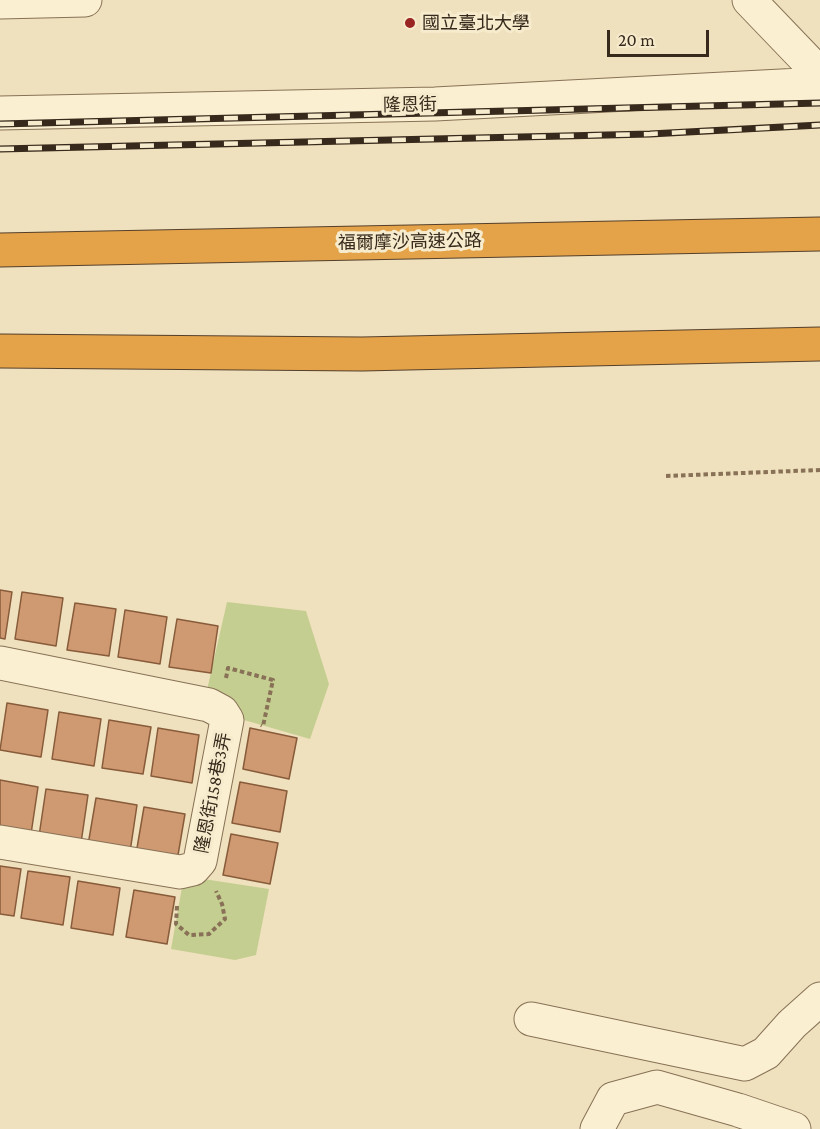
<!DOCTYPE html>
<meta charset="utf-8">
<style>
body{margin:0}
#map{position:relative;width:820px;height:1129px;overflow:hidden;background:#efe1bd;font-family:"Crimson Pro",serif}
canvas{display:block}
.scale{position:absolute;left:607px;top:30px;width:102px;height:27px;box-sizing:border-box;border:3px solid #37291b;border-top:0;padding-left:8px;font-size:18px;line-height:21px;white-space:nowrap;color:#37291b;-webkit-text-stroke:4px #f7ebcd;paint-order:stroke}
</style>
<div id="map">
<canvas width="820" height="1129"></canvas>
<div class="scale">20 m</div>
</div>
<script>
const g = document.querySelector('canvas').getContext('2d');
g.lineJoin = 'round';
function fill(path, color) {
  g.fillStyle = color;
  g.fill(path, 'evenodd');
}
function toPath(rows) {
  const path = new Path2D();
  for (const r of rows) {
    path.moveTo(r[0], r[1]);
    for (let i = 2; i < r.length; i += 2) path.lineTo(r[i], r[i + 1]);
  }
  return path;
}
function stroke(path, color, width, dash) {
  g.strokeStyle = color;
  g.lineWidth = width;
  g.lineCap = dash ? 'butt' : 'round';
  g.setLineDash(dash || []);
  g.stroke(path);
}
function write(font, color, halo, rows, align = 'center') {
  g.font = font + ' "Crimson Pro","Noto Sans TC",serif';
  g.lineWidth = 6;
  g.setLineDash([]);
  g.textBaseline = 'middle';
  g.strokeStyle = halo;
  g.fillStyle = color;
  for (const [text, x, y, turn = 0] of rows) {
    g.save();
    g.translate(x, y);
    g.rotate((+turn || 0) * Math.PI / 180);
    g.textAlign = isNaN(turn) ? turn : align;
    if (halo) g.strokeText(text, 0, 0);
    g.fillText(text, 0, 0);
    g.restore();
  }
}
fill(toPath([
 [227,602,306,611,329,684,310,739,237,718,207,690],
 [184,876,269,889,256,955,235,960,171,949]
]), '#c5ce91');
const building = toPath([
 [0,590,12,592,5,639,0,638,0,590],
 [22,592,63,598,56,646,15,639,22,592],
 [75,603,116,609,109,656,67,650,75,603],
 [125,610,167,617,160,664,118,657,125,610],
 [177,619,218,626,211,673,169,667,177,619],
 [7,703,48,710,41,757,0,750,7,703],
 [59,712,101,719,94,766,52,759,59,712],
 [109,720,151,727,143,774,102,768,109,720],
 [158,728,199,735,192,783,151,776,158,728],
 [250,728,297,738,289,779,243,769,250,728],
 [0,780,38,787,31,834,0,829,0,780],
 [240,782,287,791,280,832,232,823,240,782],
 [46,789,88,795,81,843,39,836,46,789],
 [96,798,137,805,130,852,88,845,96,798],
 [144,807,185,814,177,861,136,854,144,807],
 [231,834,278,843,270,884,223,875,231,834],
 [0,866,21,869,14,916,0,914,0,866],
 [28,871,70,877,63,925,21,918,28,871],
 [78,881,120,888,113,935,71,928,78,881],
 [134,890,175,897,167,944,126,937,134,890]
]);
fill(building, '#cf9a71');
stroke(building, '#885b3b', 1.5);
const minor = toPath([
 [749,0,820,74],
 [0,2,85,0],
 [0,113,435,104,820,84],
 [0,663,209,705,222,712,227,720,200,861,193,869,180,872,0,842],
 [531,1019,745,1064,766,1053,792,1024,820,999],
 [597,1129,613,1099,657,1087,738,1110,794,1129]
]);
const highway = toPath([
 [0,250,820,234],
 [0,351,362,354,820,344]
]);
stroke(minor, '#887156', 35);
stroke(highway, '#553f2b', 35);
stroke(toPath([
 [666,476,820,470],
 [226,678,228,668,273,680,263,726,261,725],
 [177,906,176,924,189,935,209,934,225,919,222,904,216,891]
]), '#887156', 4, [4.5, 3]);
stroke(minor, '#faefd1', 33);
stroke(highway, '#e4a349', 33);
const rail = toPath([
 [0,124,820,103],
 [0,149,650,134,820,125]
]);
stroke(rail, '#37291b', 7);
stroke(rail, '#f7ebcd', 4.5, [14]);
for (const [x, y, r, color] of [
 [410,23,6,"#992523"]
]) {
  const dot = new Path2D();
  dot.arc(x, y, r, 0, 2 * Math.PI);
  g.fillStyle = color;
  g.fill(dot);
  stroke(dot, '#f7ebcd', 2);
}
write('18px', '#37291b', '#f7ebcd', [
 ["國立臺北大學",422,23]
], 'left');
write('18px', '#37291b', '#f7ebcd', [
 ["隆恩街",410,105,-1],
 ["福爾摩沙高速公路",410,242,-1],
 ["隆恩街158巷3弄",213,793,-79]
]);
</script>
